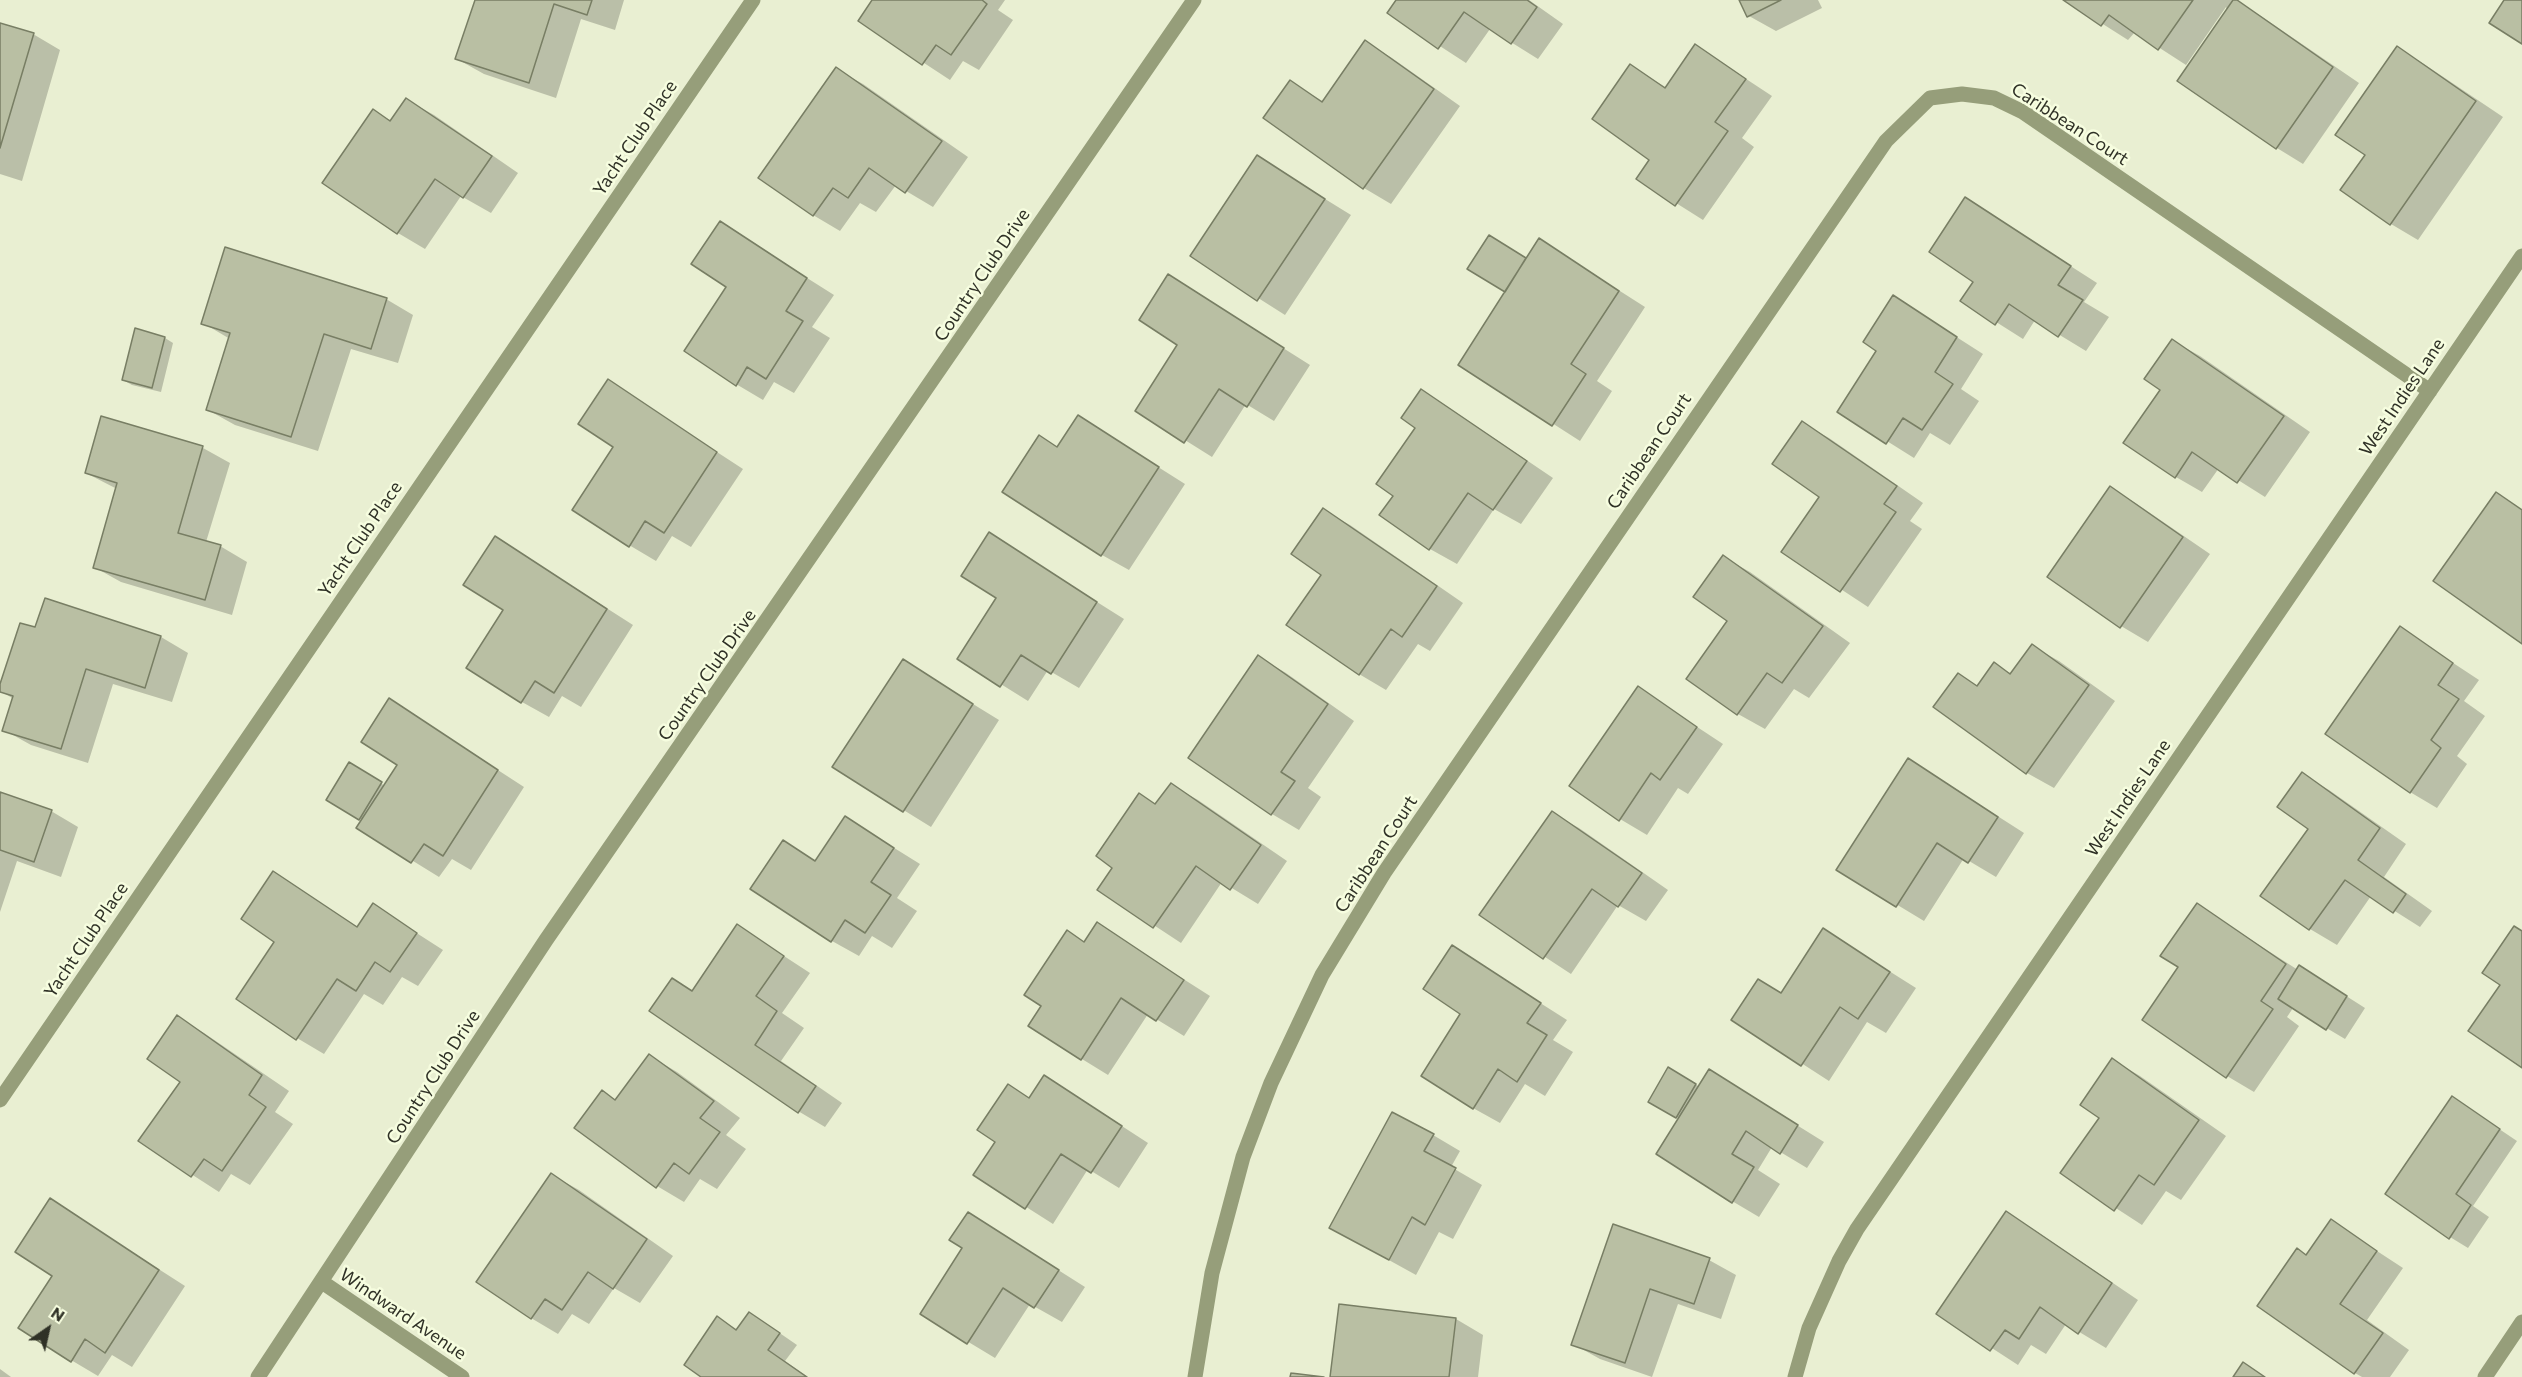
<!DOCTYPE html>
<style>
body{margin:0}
#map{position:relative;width:2522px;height:1377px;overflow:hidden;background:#e9efd2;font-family:Commissioner,sans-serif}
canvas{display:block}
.north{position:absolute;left:18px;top:1299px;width:60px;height:60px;-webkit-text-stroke:4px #f6fddf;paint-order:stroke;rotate:34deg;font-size:16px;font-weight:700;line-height:24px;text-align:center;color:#2f3126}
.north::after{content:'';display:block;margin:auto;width:21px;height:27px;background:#2f3126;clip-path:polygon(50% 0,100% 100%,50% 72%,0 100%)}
</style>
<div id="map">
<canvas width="2522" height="1377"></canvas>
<div class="north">N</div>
</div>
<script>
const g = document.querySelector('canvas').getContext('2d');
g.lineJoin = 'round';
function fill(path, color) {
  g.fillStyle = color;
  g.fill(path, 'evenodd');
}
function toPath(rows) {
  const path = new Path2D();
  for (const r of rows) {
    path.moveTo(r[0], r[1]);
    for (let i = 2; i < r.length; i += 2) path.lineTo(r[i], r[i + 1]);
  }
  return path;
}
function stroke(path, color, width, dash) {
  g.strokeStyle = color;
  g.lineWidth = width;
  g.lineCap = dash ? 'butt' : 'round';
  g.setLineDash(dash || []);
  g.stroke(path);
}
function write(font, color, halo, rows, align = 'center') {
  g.font = font + ' Commissioner,sans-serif';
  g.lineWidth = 5;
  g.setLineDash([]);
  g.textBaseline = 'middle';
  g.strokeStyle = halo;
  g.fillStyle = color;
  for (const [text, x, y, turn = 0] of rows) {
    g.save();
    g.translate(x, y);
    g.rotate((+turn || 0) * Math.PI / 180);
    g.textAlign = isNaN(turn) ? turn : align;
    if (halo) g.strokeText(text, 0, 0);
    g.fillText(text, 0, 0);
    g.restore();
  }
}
fill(toPath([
 [475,0,624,0,615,30,581,19,556,98,484,74,457,59],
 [874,0,1005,0,998,10,1013,20,979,70,963,61,950,80,860,21],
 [1398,0,1529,0,1563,24,1538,59,1490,29,1466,63,1389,13],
 [1740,0,1818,0,1822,8,1776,31,1749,16],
 [2065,0,2234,0,2261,16,2359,83,2303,164,2277,148,2226,7,2186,65,2135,32,2128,40],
 [0,24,33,34,60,50,22,181,0,174],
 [1366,42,1392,58,1460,106,1391,204,1364,188,1265,118,1291,82,1324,102],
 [1696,46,1772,96,1742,138,1754,147,1703,220,1638,179,1651,160,1631,66,1667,88],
 [2397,48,2424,64,2503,117,2418,240,2391,224,2342,190,2367,155],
 [836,69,863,84,968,157,933,207,896,185,876,212,860,203,840,231,813,215],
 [407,100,434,115,518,173,491,213,461,196,425,249,398,233,324,182,373,111,392,121],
 [1257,157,1351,215,1285,315,1192,256],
 [1966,199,2097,283,2084,302,2109,317,2086,351,2035,320,2023,339,1963,301,1975,281],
 [720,223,834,295,812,327,830,338,794,393,774,382,763,400,736,384],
 [1540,240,1645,307,1597,381,1612,391,1580,441,1460,364,1507,292,1498,242,1527,260],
 [1169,276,1310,365,1274,421,1246,404,1212,457,1137,410,1179,344],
 [1894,297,1983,354,1961,389,1979,401,1950,445,1930,433,1914,458,1839,411,1878,351],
 [386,299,413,315,398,363,351,349,318,451,235,425,208,410,230,339,203,323],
 [136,330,165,338,173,343,161,392,132,385,123,380],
 [2173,341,2200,356,2310,432,2265,497,2219,468,2202,492,2176,477,2162,389],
 [608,381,743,469,691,547,672,536,656,561,629,545],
 [1421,391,1448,407,1553,478,1521,524,1494,509,1457,564,1430,549,1395,495,1417,427],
 [1079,417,1185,484,1129,570,1102,555,1059,448],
 [102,418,203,448,230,463,206,542,220,546,247,562,232,615,121,582,94,567,117,489,86,473],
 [1802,423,1829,438,1923,503,1910,521,1922,529,1868,607,1783,551,1821,496],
 [2111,488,2137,504,2210,554,2148,642,2121,626],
 [1323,510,1350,525,1463,603,1430,651,1418,644,1386,690,1359,674],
 [989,534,1124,619,1079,688,1048,670,1028,701,959,658,998,598],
 [522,554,633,625,581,707,562,696,549,717,522,702,505,610],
 [1723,557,1750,572,1850,643,1809,698,1794,689,1765,729,1738,714],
 [2400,628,2479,680,2464,701,2485,716,2457,756,2467,764,2437,808,2410,792],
 [36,629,161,637,188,653,172,702,113,684,88,763,31,745,4,730,14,699,0,691,0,689],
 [2032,646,2059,661,2115,701,2054,788,2027,773,1958,674,1978,686,1994,664,2012,674],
 [1259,657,1286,673,1354,721,1308,788,1321,797,1299,830,1272,814,1190,757],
 [903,661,999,720,931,827,834,767],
 [1638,688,1723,744,1688,794,1678,788,1647,835,1620,819],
 [390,700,524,787,471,870,452,859,439,877,358,827,363,820,328,799,349,764,385,786,399,765],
 [2302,774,2329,790,2406,844,2384,877,2432,911,2420,927,2371,896,2337,945,2310,929,2262,895,2310,828],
 [1935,776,2024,833,1996,877,1964,858,1924,921,1838,869],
 [1171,785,1198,800,1287,861,1258,904,1222,882,1181,943,1099,889,1115,868,1140,795,1157,805],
 [0,794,51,811,78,827,61,877,17,861,0,912],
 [1552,813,1579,828,1668,890,1646,921,1618,905,1571,974,1481,915],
 [846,818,920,864,897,898,917,911,892,948,872,936,859,956,832,941,783,842,817,862],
 [274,873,358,927,373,905,443,950,418,986,402,977,383,1005,364,994,324,1054,297,1038],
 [2197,905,2298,970,2318,978,2365,1008,2345,1039,2293,1008,2287,1017,2299,1026,2254,1092,2227,1076],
 [1097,924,1210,996,1184,1036,1148,1014,1108,1075,1082,1059,1085,943],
 [738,926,810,973,782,1013,804,1028,781,1061,842,1103,825,1127,798,1111,693,992],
 [1824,930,1916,988,1886,1033,1867,1022,1829,1081,1733,1019,1782,994],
 [1452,947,1567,1020,1553,1040,1573,1052,1545,1096,1525,1084,1500,1123,1473,1108],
 [177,1017,204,1033,289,1091,275,1112,293,1124,250,1185,231,1174,219,1192,140,1141,182,1081],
 [650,1056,677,1072,740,1118,726,1135,746,1149,717,1189,700,1179,684,1202,657,1186,603,1092,617,1101],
 [2113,1060,2140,1076,2226,1136,2181,1200,2166,1191,2142,1225,2062,1173,2101,1118],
 [1669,1069,1700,1087,1710,1071,1824,1142,1807,1168,1772,1147,1758,1170,1780,1184,1759,1217,1732,1201,1680,1119,1650,1101],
 [1008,1086,1030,1099,1071,1093,1148,1143,1119,1188,1088,1169,1053,1224,976,1175,997,1141],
 [2453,1098,2517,1141,2473,1206,2489,1217,2468,1248,2450,1237],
 [1433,1135,1460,1151,1451,1167,1482,1185,1453,1239,1439,1232,1416,1275,1358,1243],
 [552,1175,579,1190,673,1256,640,1303,614,1288,589,1324,572,1314,558,1334,531,1318],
 [51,1200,185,1286,132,1367,112,1355,98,1376,71,1360,54,1276],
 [2006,1213,2033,1229,2138,1300,2106,1348,2066,1324,2046,1354,2031,1345,2018,1365,1938,1313],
 [2331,1221,2403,1268,2367,1320,2409,1350,2390,1377,2362,1377,2355,1373,2307,1256],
 [1614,1226,1709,1260,1736,1275,1721,1319,1678,1304,1652,1377,1600,1359,1573,1344],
 [995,1230,1085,1287,1062,1322,1030,1304,995,1358,922,1314],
 [1340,1306,1456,1319,1483,1335,1478,1377,1332,1377],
 [718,1318,738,1330,768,1325,797,1345,785,1361,808,1377,704,1377],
 [0,1369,11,1377,0,1377]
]), '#0003');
const building = toPath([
 [475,0,592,0,587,15,554,4,529,83,455,59,475,0],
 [872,0,982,0,987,4,951,55,936,45,922,65,858,21,872,0],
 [1396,0,1527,0,1537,7,1511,44,1464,12,1438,49,1387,13,1396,0],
 [1739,0,1781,0,1747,17,1739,0],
 [2063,0,2193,0,2158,50,2109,15,2101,26,2063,0],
 [2233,0,2237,0,2333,67,2276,149,2177,81,2233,0],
 [2504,0,2522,0,2522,44,2489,23,2504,0],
 [0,23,34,33,0,148,0,23],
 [1365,40,1434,89,1363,189,1263,118,1290,80,1322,102,1365,40],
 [1695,44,1746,79,1715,122,1728,131,1675,206,1636,179,1649,160,1592,119,1630,64,1665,88,1695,44],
 [2397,46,2476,101,2390,225,2340,190,2365,155,2335,135,2397,46],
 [836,67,942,141,905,193,869,168,848,198,833,188,813,216,758,178,836,67],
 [406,98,492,156,463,198,435,179,397,234,322,183,373,109,390,121,406,98],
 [1257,155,1325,199,1257,301,1190,256,1257,155],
 [1965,197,2071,266,2058,285,2083,300,2058,337,2009,304,1995,325,1960,301,1973,282,1929,252,1965,197],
 [720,221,807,278,786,311,803,321,766,379,747,367,736,386,684,351,726,287,691,264,720,221],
 [1489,235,1526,258,1505,292,1467,269,1489,235],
 [1539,238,1619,291,1571,364,1586,374,1552,426,1458,365,1539,238],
 [225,247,387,298,371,349,324,334,291,437,206,410,230,333,201,324,225,247],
 [1168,274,1284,348,1247,407,1219,389,1184,443,1135,411,1177,345,1139,320,1168,274],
 [1893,295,1957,337,1935,372,1953,384,1922,430,1903,418,1886,444,1837,412,1876,351,1863,342,1893,295],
 [135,328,165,337,152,388,122,380,135,328],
 [2172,339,2284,416,2237,483,2192,452,2175,478,2123,443,2160,390,2144,379,2172,339],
 [608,379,717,452,664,533,645,521,629,547,572,510,613,447,578,424,608,379],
 [1421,389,1527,461,1493,510,1468,493,1429,550,1379,515,1393,496,1376,484,1415,428,1401,418,1421,389],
 [1078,415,1159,467,1101,556,1002,492,1039,435,1057,447,1078,415],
 [101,416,203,446,178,533,221,545,205,600,93,568,117,483,85,473,101,416],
 [1802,421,1897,486,1884,504,1896,512,1840,592,1781,552,1819,497,1772,464,1802,421],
 [2110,486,2183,537,2120,628,2047,577,2110,486],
 [2496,492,2522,510,2522,644,2433,581,2496,492],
 [1323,508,1437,586,1402,637,1391,629,1359,675,1286,625,1321,575,1291,554,1323,508],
 [989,532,1097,602,1051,674,1021,655,1000,687,957,659,996,598,961,576,989,532],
 [495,536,607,609,554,693,535,681,521,703,466,668,503,610,463,585,495,536],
 [1723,555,1823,626,1782,683,1767,673,1737,715,1686,679,1727,621,1693,597,1723,555],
 [45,598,161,636,145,688,86,669,61,749,2,731,13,696,0,692,0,684,20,623,35,627,45,598],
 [2400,626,2453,663,2438,685,2459,699,2431,740,2441,748,2410,793,2325,734,2400,626],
 [2032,644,2089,685,2026,774,1933,707,1958,673,1977,686,1994,662,2010,674,2032,644],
 [1258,655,1328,704,1281,772,1295,781,1271,815,1188,758,1258,655],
 [903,659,973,704,903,812,832,767,903,659],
 [1638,686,1697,727,1660,780,1651,773,1619,821,1569,786,1638,686],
 [389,698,498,770,443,856,424,844,411,863,356,828,397,765,361,742,389,698],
 [1908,758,1998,817,1968,863,1937,843,1896,907,1836,870,1908,758],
 [349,762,382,782,359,820,326,800,349,762],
 [2302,772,2380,828,2358,860,2406,894,2393,913,2345,880,2309,930,2260,896,2308,829,2277,807,2302,772],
 [1171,783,1261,845,1230,890,1196,866,1153,928,1097,890,1112,868,1096,856,1139,793,1155,804,1171,783],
 [0,792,52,810,34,862,0,850,0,792],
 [1552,811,1642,873,1618,907,1592,889,1543,959,1479,915,1552,811],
 [845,816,894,848,871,882,891,895,865,933,845,920,831,942,750,889,783,840,815,861,845,816],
 [273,871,357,927,373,903,417,933,390,972,375,962,356,991,337,979,296,1040,236,999,274,942,241,919,273,871],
 [2197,903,2286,964,2261,1001,2273,1009,2226,1078,2142,1020,2178,967,2160,956,2197,903],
 [1097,922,1184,980,1156,1021,1121,998,1081,1060,1028,1026,1041,1006,1024,995,1067,930,1084,942,1097,922],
 [737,924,784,956,756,996,777,1011,755,1045,816,1086,798,1113,649,1011,672,978,692,991,737,924],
 [2514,926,2522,931,2522,1068,2468,1031,2500,985,2482,973,2514,926],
 [1823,928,1890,972,1858,1019,1840,1007,1801,1066,1731,1020,1758,979,1781,993,1823,928],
 [1452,945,1541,1003,1527,1023,1547,1035,1517,1082,1498,1069,1473,1109,1421,1076,1460,1014,1423,989,1452,945],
 [2299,965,2347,996,2326,1030,2278,999,2299,965],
 [177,1015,262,1075,249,1095,266,1107,222,1171,204,1159,191,1177,138,1141,180,1082,147,1059,177,1015],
 [649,1054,714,1101,700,1118,720,1132,689,1174,674,1163,656,1188,574,1128,602,1090,615,1100,649,1054],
 [2112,1058,2199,1120,2154,1185,2139,1175,2114,1211,2060,1173,2099,1118,2080,1105,2112,1058],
 [1668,1067,1696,1084,1676,1118,1648,1102,1668,1067],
 [1709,1069,1798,1125,1780,1154,1746,1131,1732,1154,1754,1167,1732,1203,1656,1154,1709,1069],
 [1044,1075,1122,1126,1091,1173,1061,1154,1025,1209,973,1175,995,1142,977,1130,1008,1084,1029,1098,1044,1075],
 [2452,1096,2500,1129,2456,1194,2471,1205,2449,1239,2385,1194,2452,1096],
 [1392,1112,1434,1134,1424,1151,1456,1168,1425,1225,1412,1217,1389,1260,1329,1228,1392,1112],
 [551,1173,647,1239,613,1289,588,1272,562,1310,545,1299,531,1319,476,1282,551,1173],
 [50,1198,159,1270,105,1353,85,1339,71,1362,18,1328,52,1276,15,1252,50,1198],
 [2006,1211,2112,1283,2078,1334,2040,1307,2019,1339,2005,1330,1990,1351,1936,1314,2006,1211],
 [968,1212,1059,1270,1034,1308,1003,1288,967,1344,920,1314,962,1248,949,1240,968,1212],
 [2331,1219,2377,1251,2340,1304,2383,1333,2354,1374,2257,1306,2297,1248,2306,1255,2331,1219],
 [1613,1224,1710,1258,1694,1304,1650,1289,1625,1363,1571,1345,1613,1224],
 [1339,1304,1456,1318,1449,1377,1330,1377,1339,1304],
 [749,1312,780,1333,768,1350,807,1377,701,1377,684,1365,717,1316,736,1330,749,1312],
 [2243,1362,2265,1377,2233,1377,2243,1362],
 [1291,1373,1324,1377,1290,1377,1291,1373]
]);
fill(building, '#b9bfa3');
stroke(building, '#787e64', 1.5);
stroke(toPath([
 [0,1100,753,0],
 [322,1282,462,1377],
 [258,1377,546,940,1194,0],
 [1195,1377,1212,1273,1243,1157,1271,1083,1322,975,1384,873,1886,141,1930,98,1962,94,1994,98,2023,112,2430,391],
 [1795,1377,1809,1328,1839,1261,1857,1229,2522,256],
 [2485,1377,2522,1322]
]), '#969e7a', 15);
write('18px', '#2f3126', '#f6fddf', [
 ["Caribbean Court",2070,124,33],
 ["Yacht Club Place",635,138,-56],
 ["Country Club Drive",982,275,-56],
 ["West Indies Lane",2402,397,-56],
 ["Caribbean Court",1649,451,-56],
 ["Yacht Club Place",360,539,-56],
 ["Country Club Drive",707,675,-55],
 ["West Indies Lane",2128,798,-56],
 ["Caribbean Court",1376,854,-57],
 ["Yacht Club Place",86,940,-56],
 ["Country Club Drive",433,1077,-57],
 ["Windward Avenue",403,1314,34]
]);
</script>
